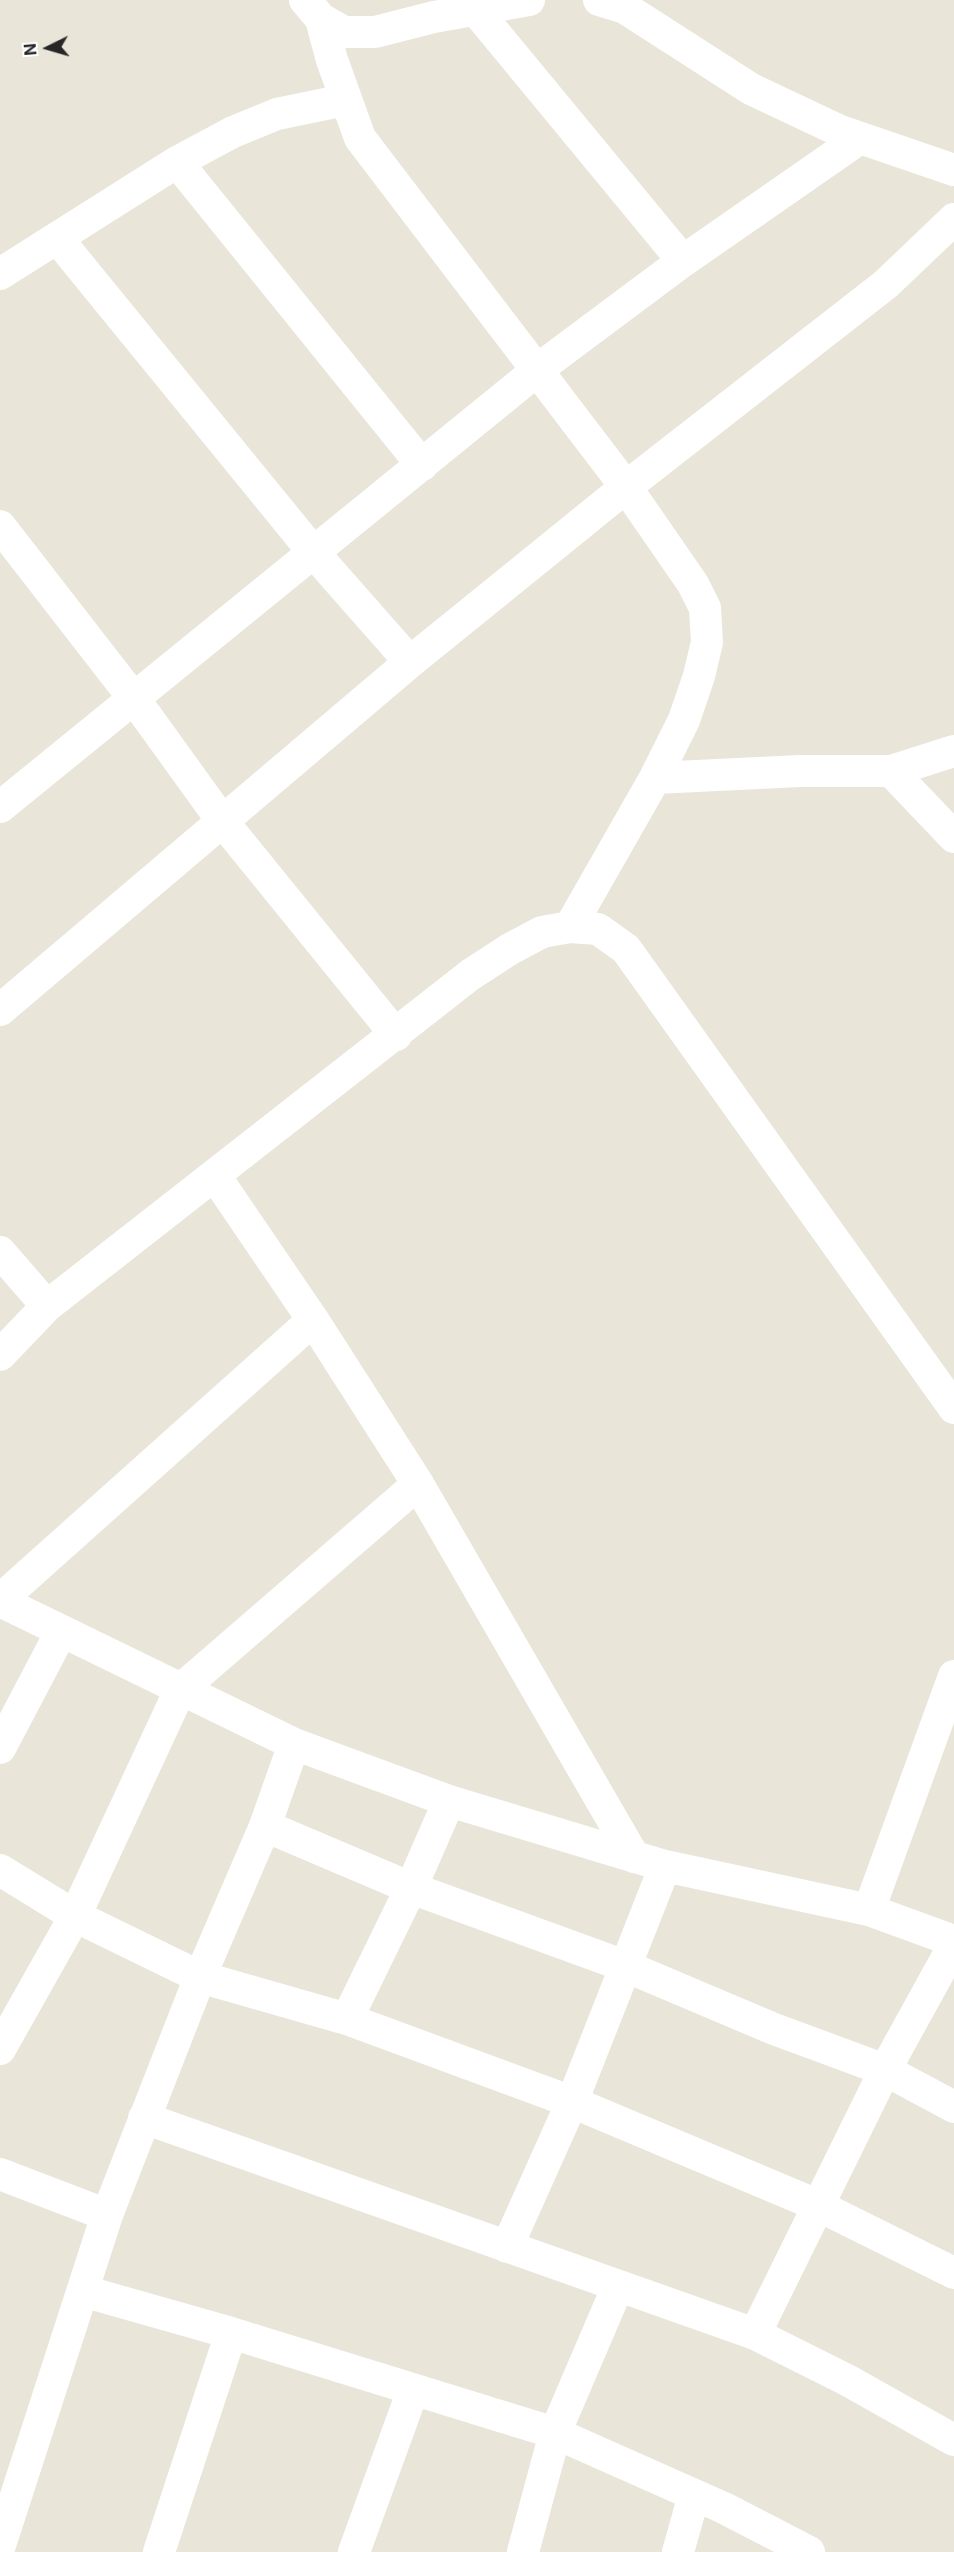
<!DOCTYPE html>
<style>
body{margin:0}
#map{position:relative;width:954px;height:2552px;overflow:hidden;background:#eae5d9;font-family:Inter,sans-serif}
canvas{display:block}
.north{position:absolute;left:18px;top:18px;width:60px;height:60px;-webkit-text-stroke:4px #fff;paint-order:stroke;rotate:265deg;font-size:16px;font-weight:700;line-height:24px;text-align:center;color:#272727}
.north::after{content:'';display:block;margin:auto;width:21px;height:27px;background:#272727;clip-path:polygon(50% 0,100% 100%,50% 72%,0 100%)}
</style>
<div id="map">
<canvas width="954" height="2552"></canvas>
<div class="north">N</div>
</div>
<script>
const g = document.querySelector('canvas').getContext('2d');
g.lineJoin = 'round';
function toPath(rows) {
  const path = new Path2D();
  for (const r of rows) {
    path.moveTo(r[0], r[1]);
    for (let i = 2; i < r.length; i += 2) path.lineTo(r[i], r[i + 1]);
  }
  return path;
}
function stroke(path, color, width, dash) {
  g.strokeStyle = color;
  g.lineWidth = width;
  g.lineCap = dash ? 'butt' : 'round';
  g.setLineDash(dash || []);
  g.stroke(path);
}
stroke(toPath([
 [305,0,321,19,344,32,375,32,434,17,529,0],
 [599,0,625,8,751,89,840,131,954,170],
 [475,9,683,261],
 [321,19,332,60,360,138,626,487,693,584,705,608,707,642,699,676,684,720,655,778,570,927],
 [177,162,422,465],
 [57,238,314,553,410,662],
 [0,274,177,162,233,132,277,114,345,100],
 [0,526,135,700,223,822,396,1035],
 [891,771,954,837],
 [655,778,800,771,891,771,954,751],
 [0,807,545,364,683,261,860,138],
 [0,1010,410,662,626,487,886,284,954,219],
 [215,1176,313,1320,418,1484,634,1857],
 [0,1252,47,1306],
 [0,1355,47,1306,470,975,510,949,542,932,570,927,598,929,626,949,954,1408],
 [0,1600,313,1320],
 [0,1601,294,1744,449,1801,665,1866,869,1910,954,1941],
 [0,1748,61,1632],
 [265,1826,411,1888,625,1966,774,2029,885,2070,954,2107],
 [0,1870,75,1916,200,1977,347,2019,572,2102,817,2205,954,2273],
 [869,1910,954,1676],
 [347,2019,411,1888,449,1801],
 [0,2049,75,1916,180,1690,418,1484],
 [144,2118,755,2334,847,2380,954,2440],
 [0,2174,107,2215],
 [507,2247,572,2102,665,1866],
 [83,2291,231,2333,555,2433,724,2508,809,2552],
 [755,2334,885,2070,954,1945],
 [0,2545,107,2215,200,1977,265,1826,294,1744],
 [159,2552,231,2333],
 [354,2552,413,2390],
 [523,2552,555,2433,618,2286],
 [678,2552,694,2495]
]), '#fff', 32);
</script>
